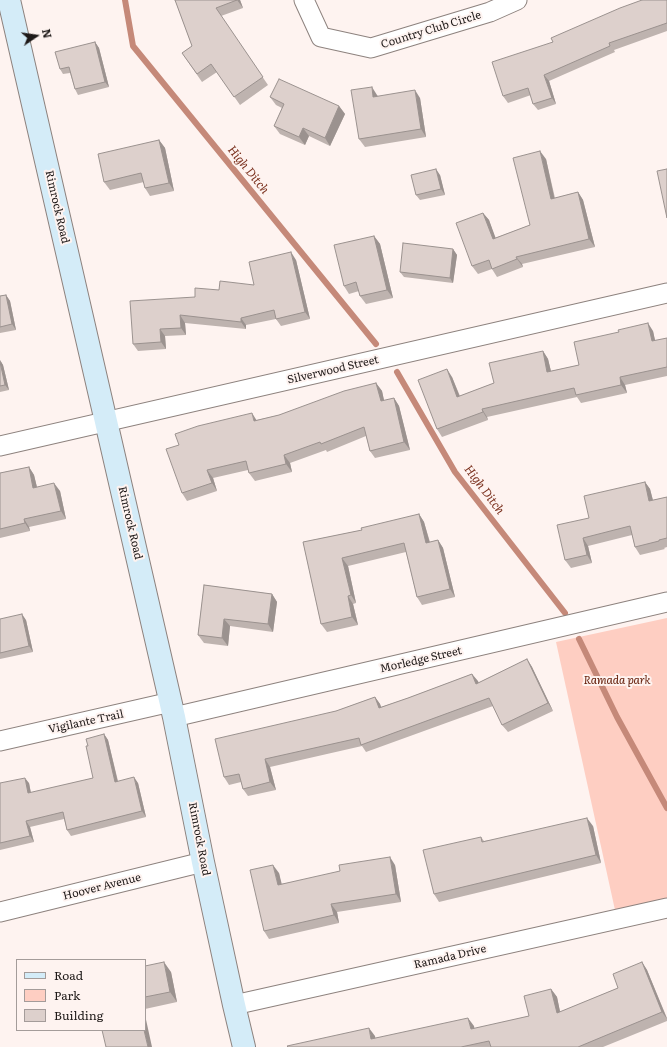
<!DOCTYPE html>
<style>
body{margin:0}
#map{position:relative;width:667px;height:1047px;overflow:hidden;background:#fef3f0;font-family:Literata,serif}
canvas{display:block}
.legend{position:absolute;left:16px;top:959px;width:130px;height:72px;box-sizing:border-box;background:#fef3f0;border:1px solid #a49c9a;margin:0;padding:5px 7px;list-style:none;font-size:12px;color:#1e1918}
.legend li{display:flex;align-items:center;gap:8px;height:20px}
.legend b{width:20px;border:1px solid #a49c9a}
.north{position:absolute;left:16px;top:16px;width:40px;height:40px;-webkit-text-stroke:3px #fef3f0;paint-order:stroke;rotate:77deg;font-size:11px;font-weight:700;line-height:16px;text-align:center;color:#1e1918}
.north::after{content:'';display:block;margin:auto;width:14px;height:18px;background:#1e1918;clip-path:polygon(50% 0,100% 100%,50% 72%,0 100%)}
</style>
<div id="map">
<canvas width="667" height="1047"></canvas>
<ul class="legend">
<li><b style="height:5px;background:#d4ecf8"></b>Road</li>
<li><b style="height:11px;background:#fecec2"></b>Park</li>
<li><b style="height:11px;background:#ddd0cc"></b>Building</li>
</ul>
<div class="north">N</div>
</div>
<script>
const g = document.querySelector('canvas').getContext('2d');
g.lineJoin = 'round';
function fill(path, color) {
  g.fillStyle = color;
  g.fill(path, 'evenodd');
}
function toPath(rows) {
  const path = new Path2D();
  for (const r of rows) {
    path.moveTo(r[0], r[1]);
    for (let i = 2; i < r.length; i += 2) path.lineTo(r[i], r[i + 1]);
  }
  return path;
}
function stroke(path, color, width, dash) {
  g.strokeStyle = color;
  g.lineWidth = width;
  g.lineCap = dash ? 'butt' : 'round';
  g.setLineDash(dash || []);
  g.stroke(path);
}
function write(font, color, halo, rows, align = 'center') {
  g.font = font + ' Literata,serif';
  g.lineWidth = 4;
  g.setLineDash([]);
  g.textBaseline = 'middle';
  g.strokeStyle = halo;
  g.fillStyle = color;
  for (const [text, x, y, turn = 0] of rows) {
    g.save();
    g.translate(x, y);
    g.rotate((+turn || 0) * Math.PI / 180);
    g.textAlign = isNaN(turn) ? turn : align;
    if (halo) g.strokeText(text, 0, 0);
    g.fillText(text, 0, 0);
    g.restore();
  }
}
fill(toPath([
 [667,618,667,898,615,910,556,642]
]), '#fecec2');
stroke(toPath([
 [125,0,133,46,376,344],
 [397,372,455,472,565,613],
 [579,639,617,717,667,808]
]), '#c58979', 6);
const street = toPath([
 [304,0,321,37,371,48,490,12,517,0],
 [0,446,667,293],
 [174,717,667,602],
 [0,741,171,702],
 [0,912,203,862],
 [234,1005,667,908]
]);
const secondary = toPath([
 [9,0,174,717,203,862,234,1005,244,1047]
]);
stroke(street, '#8d827e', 21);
stroke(secondary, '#8d827e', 24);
stroke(street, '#fff', 19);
stroke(secondary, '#d4ecf8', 22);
fill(toPath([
 [175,0,240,0,243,8,221,16,268,85,240,105,217,72,202,82,182,53,192,46],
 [667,0,667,31,614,50,615,52,549,81,556,104,538,110,533,104,531,95,508,103,503,96,553,42],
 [95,42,99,48,109,87,78,95,75,89,70,73,63,74,60,69],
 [377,95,378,96,420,98,426,137,365,147,359,139],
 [270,97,339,106,345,114,330,146,309,136,305,145,280,134,274,126,282,108,276,105],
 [159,140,165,148,174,191,150,196,145,188,144,182,110,190,104,182],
 [546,159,555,198,578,192,583,200,595,247,522,264,523,267,497,277,492,269,478,274,472,266,483,213,489,220,495,238,530,225],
 [440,175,445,195,420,200,416,195],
 [374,236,380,244,393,298,366,304,360,296,359,291,349,294,344,286],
 [453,249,457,255,453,283,404,277,400,272],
 [296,260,310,319,281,326,276,319,246,325,246,329,185,323,186,335,165,336,166,349,138,351,133,344,195,297,219,290,254,285],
 [6,295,10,301,16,330,0,333,0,296],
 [653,331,655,341,667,338,667,376,625,385,627,393,581,403,577,397,487,417,488,420,442,437,437,429,452,377,460,396,494,383,543,351,548,359,551,371,579,365],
 [0,360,3,365,9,390,0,392],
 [376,383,382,391,384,401,394,398,399,406,410,450,375,458,370,451,366,436,327,452,326,450,290,463,292,472,255,481,249,473,248,470,213,478,217,491,187,501,182,493,257,420,279,415],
 [29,467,34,475,37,487,60,491,66,519,29,527,30,531,0,538,0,473],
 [645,482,650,489,653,500,667,497,667,547,664,548,665,549,640,555,635,547,632,535,588,546,592,563,571,568,565,560,589,518],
 [419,514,424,522,430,542,438,540,443,548,455,597,422,605,417,597,406,552,348,566,356,603,353,604,358,625,327,632,321,624,303,542,362,530],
 [204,585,272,594,277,602,273,632,230,626,228,646,204,643,198,635],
 [0,619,26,620,33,652,0,659],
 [527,659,532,667,553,711,508,732,502,725,493,706,366,752,362,746,270,767,276,790,248,796,243,789,241,782,229,785,224,777,336,711,375,697,380,704,381,707,408,698,472,674,478,683],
 [104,734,108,740,118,781,138,783,146,817,71,836,67,830,64,819,30,827,34,842,0,850,0,783,29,783,31,793,93,778,88,746],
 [593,826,601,863,439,902,434,894,481,837,484,841],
 [395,865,401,902,337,912,339,923,269,939,264,931,279,873,281,884],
 [642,962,647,970,667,1018,667,1021,603,1047,288,1047,375,1036,375,1038,474,1026,474,1029,529,1016,551,989,557,997,560,1012,618,988],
 [145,966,171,972,177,1002,145,1009]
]), '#beb3af');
fill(toPath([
 [237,0,240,0,243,8],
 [95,42,99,48,109,87,105,82],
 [544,75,549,81,556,104,552,98],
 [372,87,377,95,379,105,373,97],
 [415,90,420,98,426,137,421,129],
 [339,106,345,114,330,146,325,138],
 [303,128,309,136,305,145,299,137],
 [159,140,165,148,174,191,169,183],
 [540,151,546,159,556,206,551,199],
 [436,169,440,175,445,195,441,189],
 [578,192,583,200,595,247,589,239],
 [483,213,489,220,499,247,493,239],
 [374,236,380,244,393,298,387,290],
 [453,249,457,255,453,283,450,278],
 [291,252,296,260,310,319,305,312],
 [516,257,522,264,523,267,517,259],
 [6,295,10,301,16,330,12,324],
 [180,315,185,323,186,335,181,328],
 [241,318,246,325,246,329,241,322],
 [648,323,653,331,657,349,652,341],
 [160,329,165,336,166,349,161,342],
 [543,351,548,359,553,380,547,372],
 [0,360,3,365,9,390,5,385],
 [447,369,452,377,463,405,457,397],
 [620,377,625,385,627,393,621,385],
 [376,383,382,391,386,409,381,401],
 [394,398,399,406,410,450,404,442],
 [482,409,487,417,488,420,483,412],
 [252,413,257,421,254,421],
 [284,455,290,463,292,472,286,464],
 [29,467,34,475,39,496,33,488],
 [207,470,213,478,217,491,212,483],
 [645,482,650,489,655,509,649,501],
 [54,483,60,491,66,519,61,511],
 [419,514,424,522,432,551,426,543],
 [24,519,29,527,30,531,25,523],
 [583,538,588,546,592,563,587,555],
 [438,540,443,548,455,597,450,589],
 [342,558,348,566,356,603,351,595],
 [272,594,277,602,273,632,268,624],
 [348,596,353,604,358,625,352,617],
 [22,614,26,620,33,652,29,646],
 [224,619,230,626,228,646,222,638],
 [527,659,532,667,553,711,548,703],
 [472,674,478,681,482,691,476,684],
 [375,697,380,704,384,715,379,708],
 [104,734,108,740,119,787,115,782],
 [265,759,270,767,276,790,270,782],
 [134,777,138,783,146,817,142,811],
 [25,778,29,783,32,799,28,793],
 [587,818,593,826,601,863,596,855],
 [26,821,30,827,34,842,30,836],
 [390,857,395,865,401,902,396,894],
 [273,865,279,873,284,893,278,885],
 [331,904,337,912,339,923,334,915],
 [164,962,171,972,177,1002,170,992],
 [642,962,647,970,667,1019,662,1012],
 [551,989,557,997,562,1021,557,1013],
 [145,1015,152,1047,148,1047,144,1030,145,1030],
 [468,1018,474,1026,476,1037,471,1029],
 [369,1028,375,1036,377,1047,371,1039]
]), '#9b928f');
const building = toPath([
 [175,0,237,0,216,8,263,77,234,97,211,64,197,74,182,53,192,46,175,0],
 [642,0,667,0,667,23,609,43,610,46,544,75,552,98,533,104,528,88,503,96,492,62,553,42,551,38,620,8,642,0],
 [95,42,105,82,75,89,69,67,60,69,55,52,95,42],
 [279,79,339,106,325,138,303,128,299,137,274,126,284,104,270,97,279,79],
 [372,87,373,97,415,90,421,129,359,139,351,90,372,87],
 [159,140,169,183,145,188,141,173,104,182,98,154,159,140],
 [540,151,551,199,578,192,589,239,516,257,517,259,492,269,489,260,472,266,456,223,483,213,493,239,530,225,513,158,540,151],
 [436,169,441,189,416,195,411,175,436,169],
 [667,169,667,218,657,171,667,169],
 [374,236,387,290,360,296,356,282,344,286,334,245,374,236],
 [403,243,453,249,450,278,400,272,403,243],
 [291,252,305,312,276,319,274,310,241,318,241,322,180,315,181,328,160,329,161,342,133,344,130,301,195,297,195,288,219,290,220,281,254,285,249,262,291,252],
 [6,295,12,324,0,327,0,296,6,295],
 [648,323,652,341,667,338,667,367,620,377,621,385,576,395,574,388,482,409,483,412,437,429,418,380,447,369,457,397,494,383,489,363,543,351,547,372,579,365,574,342,619,332,618,330,648,323],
 [0,362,5,385,0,386,0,362],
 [376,383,381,401,394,398,404,442,370,451,364,427,321,444,320,442,284,455,286,464,249,473,246,461,207,470,212,483,182,493,166,449,179,445,175,434,198,426,252,413,254,421,279,415,344,391,376,383],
 [29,467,33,488,54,483,61,511,24,519,25,523,0,529,0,473,29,467],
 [645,482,649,501,667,497,667,538,659,540,659,541,635,547,630,526,583,538,587,555,565,560,557,525,589,518,584,496,645,482],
 [419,514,426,543,438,540,450,589,417,597,404,543,342,558,351,595,348,596,352,617,321,624,303,542,362,530,361,528,419,514],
 [204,585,272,594,268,624,224,619,222,638,198,635,204,585],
 [22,614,29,646,0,653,0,619,22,614],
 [527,659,548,703,502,725,489,698,361,745,359,738,265,759,270,782,243,789,239,774,224,777,215,739,336,711,375,697,379,708,408,698,472,674,476,684,527,659],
 [104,734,115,782,134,777,142,811,67,830,63,812,26,821,30,836,0,843,0,783,25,778,28,793,93,778,86,746,88,746,86,739,104,734],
 [587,818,596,855,434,894,423,850,481,837,482,842,587,818],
 [390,857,396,894,331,904,334,915,264,931,250,870,273,865,278,885,340,871,339,865,390,857],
 [164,962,170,992,145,997,145,966,164,962],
 [642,962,662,1012,578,1047,491,1047,489,1041,461,1047,288,1047,287,1046,369,1028,371,1039,468,1018,471,1029,529,1016,524,996,551,989,557,1013,618,988,613,974,642,962],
 [102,1030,144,1030,148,1047,106,1047,102,1030]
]);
fill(building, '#ddd0cc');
stroke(building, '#9b928f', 1);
write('11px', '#1e1918', '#fef3f0', [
 ["Country Club Circle",431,30,-17],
 ["Rimrock Road",57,207,77],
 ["Silverwood Street",333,370,-13],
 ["Rimrock Road",130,523,77],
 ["Morledge Street",421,660,-13],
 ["Vigilante Trail",86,722,-12],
 ["Rimrock Road",199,839,79],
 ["Hoover Avenue",102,887,-14],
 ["Ramada Drive",450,957,-13]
]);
write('italic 11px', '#621a05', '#fef3f0', [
 ["Ramada park",617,681]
]);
write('italic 12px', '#7a301d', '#fef3f0', [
 ["High Ditch",248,170,51],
 ["High Ditch",484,490,53]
]);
</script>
